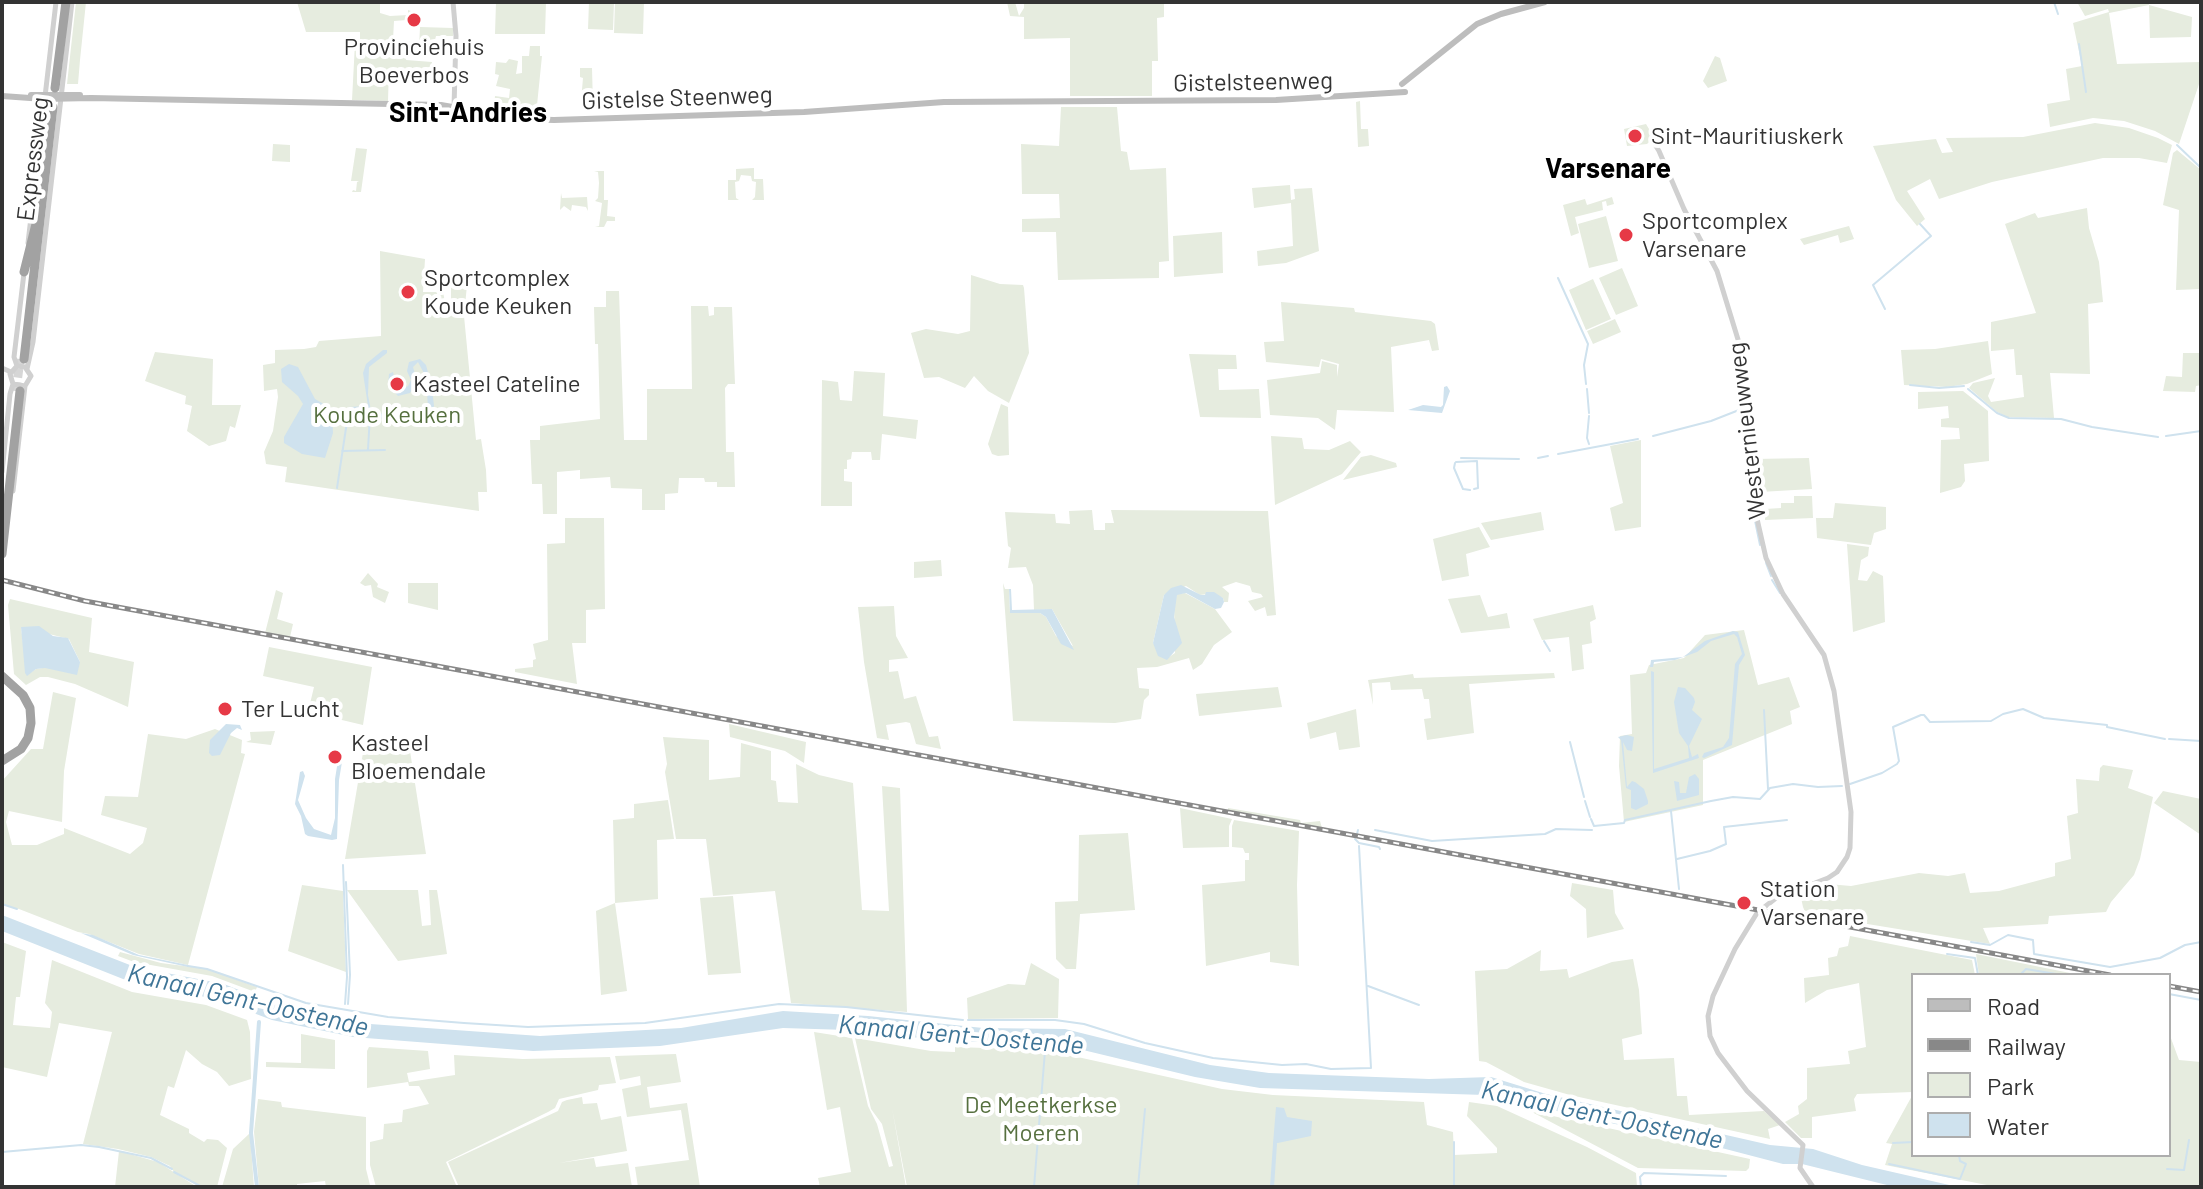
<!DOCTYPE html>
<style>
body{margin:0}
#map{position:relative;width:2203px;height:1189px;overflow:hidden;background:#fff;font-family:Barlow,sans-serif}
canvas{display:block}
.frame{position:absolute;inset:0;border:4px solid #333;pointer-events:none}
.legend{position:absolute;left:1911px;top:973px;width:260px;height:184px;box-sizing:border-box;background:#fff;border:2px solid #adadad;margin:0;padding:10px 14px;list-style:none;font-size:24px;color:#333}
.legend li{display:flex;align-items:center;gap:16px;height:40px}
.legend b{width:40px;border:2px solid #adadad}
</style>
<div id="map">
<canvas width="2203" height="1189"></canvas>
<div class="frame"></div>
<ul class="legend">
<li><b style="height:10px;background:#bdbdbd"></b>Road</li>
<li><b style="height:10px;background:#888"></b>Railway</li>
<li><b style="height:22px;background:#e6ecdf"></b>Park</li>
<li><b style="height:22px;background:#cfe2ee"></b>Water</li>
</ul>
</div>
<script>
const g = document.querySelector('canvas').getContext('2d');
g.lineJoin = 'round';
function fill(path, color) {
  g.fillStyle = color;
  g.fill(path, 'evenodd');
}
function toPath(rows) {
  const path = new Path2D();
  for (const r of rows) {
    path.moveTo(r[0], r[1]);
    for (let i = 2; i < r.length; i += 2) path.lineTo(r[i], r[i + 1]);
  }
  return path;
}
function stroke(path, color, width, dash) {
  g.strokeStyle = color;
  g.lineWidth = width;
  g.lineCap = dash ? 'butt' : 'round';
  g.setLineDash(dash || []);
  g.stroke(path);
}
function write(font, color, halo, rows, align = 'center') {
  g.font = font + ' Barlow,sans-serif';
  g.lineWidth = 8;
  g.setLineDash([]);
  g.textBaseline = 'middle';
  g.strokeStyle = halo;
  g.fillStyle = color;
  for (const [text, x, y, turn = 0] of rows) {
    g.save();
    g.translate(x, y);
    g.rotate((+turn || 0) * Math.PI / 180);
    g.textAlign = isNaN(turn) ? turn : align;
    if (halo) g.strokeText(text, 0, 0);
    g.fillText(text, 0, 0);
    g.restore();
  }
}
fill(toPath([
 [76,2,86,2,80,60,78,84,67,84],
 [297,2,380,2,380,13,390,16,408,15,408,10,411,11,411,26,407,26,407,20,394,21,393,40,418,42,417,49,406,49,406,60,432,62,431,70,389,68,388,101,352,100,355,43,360,43,360,32,306,32],
 [496,2,546,2,545,34,495,34],
 [589,2,614,2,613,30,588,29],
 [615,2,644,2,643,34,614,33],
 [1007,2,1015,2,1019,16,1024,8,1024,2,1164,2,1164,17,1157,18,1158,61,1152,61,1152,96,1070,96,1070,38,1024,39,1024,17,1010,16],
 [2077,2,2148,2,2149,5,2192,17,2191,37,2150,38,2149,5,2109,13,2117,64,2201,62,2201,78,2179,144,2155,131,2124,121,2093,118,2050,127,2047,104,2070,100,2066,69,2082,66,2073,23,2109,12,2108,9,2085,16],
 [420,27,453,28,453,36,436,36,433,48,429,48,429,53,424,53,419,48],
 [530,46,540,46,540,56,542,56,536,115,494,107,495,96,509,98,510,89,496,86,499,75,495,74,496,62,506,63,509,59,518,61,516,74,522,73,522,56,529,56],
 [1715,56,1720,58,1727,81,1708,88,1703,81],
 [580,68,592,68,593,105,592,97,590,104,581,101,583,78,580,77],
 [1360,101,1361,129,1368,129,1369,146,1358,147,1356,102],
 [1061,107,1117,107,1121,151,1127,152,1130,170,1166,168,1169,261,1159,262,1159,278,1058,280,1056,232,1022,232,1022,219,1060,218,1059,194,1022,194,1021,144,1059,146],
 [2095,123,2129,128,2158,138,2172,145,2167,163,2139,158,2103,158,1992,182,1939,199,1930,179,1907,191,1925,219,1917,226,1896,200,1873,146,1936,139,1942,153,1953,152,1946,138,2023,137],
 [1646,124,1649,129,1653,129,1651,140,1647,144,1627,146,1624,129],
 [273,144,290,145,290,162,272,161],
 [356,148,367,149,361,192,352,192,353,190,356,191,357,182,359,181,351,181],
 [2177,150,2201,170,2201,289,2176,290,2179,210,2163,205,2173,153],
 [754,168,754,179,763,179,764,200,752,200,755,197,756,182,752,181,751,176,741,175,739,181,735,182,736,198,739,200,728,200,728,180,736,180,736,169],
 [594,171,604,171,604,200,608,200,607,216,615,217,615,221,607,221,604,227,595,227,599,226,602,203,595,201,598,198,599,183,598,172],
 [1290,185,1291,200,1295,199,1294,189,1312,188,1319,251,1286,263,1258,266,1257,251,1293,246,1291,203,1254,208,1252,188],
 [561,193,562,198,587,197,588,211,586,207,572,205,571,211,564,206,560,210],
 [1612,197,1614,204,1607,206,1606,201,1602,202,1603,210,1575,217,1579,233,1571,236,1563,205,1585,199,1587,205],
 [2087,208,2089,228,2099,262,2103,302,2088,304,2090,374,2050,373,2054,418,2008,417,1997,412,1969,388,1973,383,1995,378,1988,396,1991,402,2024,397,2022,375,2016,375,2014,349,1991,351,1991,322,2036,313,2005,224,2035,213,2038,218],
 [1606,216,1618,261,1589,268,1578,224],
 [1849,226,1854,239,1840,243,1838,235,1804,245,1800,239],
 [1222,232,1223,273,1174,277,1173,236],
 [380,251,425,259,423,292,443,292,445,302,451,301,451,285,467,285,464,316,476,440,481,439,486,470,487,492,478,492,479,511,285,482,287,467,266,464,264,452,273,431,278,397,277,389,264,391,263,365,275,363,275,350,304,349,316,347,319,341,381,336],
 [1622,268,1638,306,1616,315,1599,278],
 [971,275,1000,284,1023,285,1024,288,1029,353,1009,403,988,391,974,376,965,388,939,377,924,378,911,333,926,329,958,334,970,331],
 [1593,279,1611,319,1586,330,1569,290],
 [606,291,619,291,624,440,647,440,647,389,692,389,691,306,708,306,709,316,714,315,714,307,732,307,735,384,728,384,725,388,726,452,734,452,735,487,717,487,717,482,705,482,704,478,679,478,678,493,665,494,665,510,642,510,642,489,611,488,610,477,580,479,580,470,557,472,557,514,543,514,542,484,532,484,530,440,540,440,540,426,600,419,598,344,595,344,594,307,606,307],
 [1281,302,1354,308,1355,312,1431,321,1435,324,1439,350,1432,351,1429,340,1391,347,1394,412,1337,410,1335,430,1318,418,1270,415,1267,380,1320,373,1322,361,1337,365,1337,377,1339,364,1321,359,1319,367,1266,362,1264,342,1284,341],
 [1615,319,1621,332,1593,344,1587,331],
 [1988,341,1992,374,1967,384,1947,387,1904,385,1901,350,1935,349],
 [155,352,213,359,212,405,241,405,235,428,230,426,226,441,209,446,187,431,192,406,185,404,186,396,145,381],
 [2183,353,2201,353,2201,385,2196,386,2195,392,2163,391,2166,376,2182,377],
 [1189,354,1236,355,1237,369,1218,369,1219,390,1259,389,1261,418,1200,417],
 [854,371,885,373,883,416,918,420,916,439,882,434,880,460,872,460,871,452,852,452,851,459,847,460,847,469,844,469,844,481,852,482,852,506,821,506,822,380,838,382,840,400,852,401],
 [1963,391,1988,411,1989,461,1964,464,1965,481,1961,487,1940,493,1941,440,1960,439,1959,428,1941,427,1941,419,1949,418,1948,406,1918,409,1918,392],
 [1001,404,1008,407,1009,455,998,456,992,454,988,444],
 [1271,436,1302,438,1304,449,1329,450,1350,441,1361,452,1342,474,1275,505],
 [1641,440,1641,527,1615,531,1610,508,1623,503,1610,446],
 [1371,455,1396,463,1397,467,1343,480,1361,457],
 [1809,458,1812,489,1760,492,1757,477,1754,477,1754,459],
 [1794,496,1812,496,1813,518,1765,520,1765,509,1781,508,1781,503,1794,503],
 [1835,503,1886,507,1886,529,1874,533,1871,545,1817,538,1816,518,1833,518],
 [1092,510,1094,530,1105,530,1105,523,1114,523,1111,510,1268,511,1276,615,1267,616,1265,607,1255,611,1248,601,1263,597,1261,594,1252,592,1250,586,1236,582,1222,587,1229,593,1228,602,1224,602,1223,598,1208,594,1200,595,1186,586,1164,595,1153,643,1169,657,1175,653,1174,604,1177,594,1185,593,1215,609,1232,632,1214,645,1202,664,1193,670,1189,658,1157,667,1137,668,1139,688,1149,689,1149,695,1144,700,1141,719,1115,723,1013,721,1003,583,1005,589,1009,589,1010,613,1040,613,1046,617,1056,636,1073,646,1052,609,1034,610,1033,585,1026,567,1008,568,1011,548,1008,546,1005,512,1055,514,1056,523,1070,524,1069,511],
 [1541,512,1544,530,1491,540,1481,523],
 [565,518,604,518,605,609,586,610,586,643,572,643,577,684,515,672,515,669,533,667,533,660,536,659,533,644,548,640,547,544,565,543],
 [1479,527,1490,547,1466,554,1469,576,1442,581,1433,539],
 [1847,544,1869,547,1868,556,1861,560,1858,580,1867,581,1873,571,1883,576,1885,622,1853,632],
 [941,560,942,576,914,578,914,562],
 [368,573,378,584,377,587,389,592,385,603,373,597,371,585,365,586,360,583],
 [408,583,438,583,438,610,408,603],
 [276,590,283,593,277,619,293,624,290,637,265,633],
 [1480,595,1488,617,1507,613,1510,628,1461,633,1448,599],
 [10,599,92,618,89,652,134,662,128,707,75,684,48,677,40,677,26,685,14,674,8,605],
 [21,627,69,639,80,662,36,669,27,675],
 [1593,605,1596,619,1590,622,1592,643,1582,645,1584,669,1572,671,1569,637,1542,640,1533,619],
 [894,606,896,636,908,658,889,660,889,672,898,671,904,699,916,696,929,737,938,736,941,749,916,744,910,723,906,722,886,725,889,740,877,738,864,662,858,607],
 [1744,630,1758,685,1789,677,1800,707,1790,711,1792,724,1703,760,1703,805,1624,822,1619,766,1620,736,1632,734,1630,675,1646,673,1649,665,1684,658,1705,635],
 [269,647,372,667,363,725,308,712,314,687,263,676],
 [1554,673,1555,678,1469,684,1474,733,1427,740,1424,719,1431,718,1429,699,1424,699,1422,689,1391,690,1390,682,1372,683,1373,705,1368,680,1413,674,1414,678],
 [1278,687,1282,707,1199,716,1196,694],
 [53,692,76,698,64,771,62,822,9,811,6,822,12,845,37,845,64,834,64,828,130,854,143,843,147,828,101,815,105,796,138,797,148,734,186,739,215,729,242,740,241,753,245,754,188,965,139,954,89,934,78,932,19,909,2,905,2,781,31,749,43,749],
 [1356,709,1360,747,1339,750,1336,732,1310,739,1307,723],
 [729,724,806,742,804,763,785,751,730,737],
 [275,731,271,745,246,742,251,740,250,732],
 [663,737,709,740,709,780,740,777,741,743,771,751,771,780,776,781,778,802,798,803,796,764,819,775,853,783,862,910,889,911,882,786,900,788,907,1012,791,1003,775,891,713,896,706,839,676,839,665,772,667,764],
 [365,741,410,751,426,854,345,859],
 [2103,765,2133,770,2128,788,2153,797,2140,859,2134,875,2111,902,2106,912,2049,916,2048,924,1983,928,1990,944,1806,914,1803,907,1800,893,1828,884,1851,886,1919,873,1948,876,1965,873,1970,893,1999,891,2055,876,2055,863,2071,859,2067,816,2078,813,2076,779,2099,781,2100,768],
 [2163,791,2201,799,2201,835,2154,803],
 [668,800,674,839,657,840,658,899,615,903,627,991,601,995,596,911,615,903,613,820,634,818,634,804],
 [1180,808,1232,819,1229,826,1229,847,1183,848],
 [1228,808,1300,820,1301,823,1320,821,1322,828,1228,810],
 [1234,820,1299,831,1297,885,1299,966,1270,962,1270,952,1206,966,1202,885,1245,881,1245,860,1249,860,1249,853,1245,853,1243,848,1232,847,1232,826],
 [1128,833,1135,910,1080,914,1076,969,1066,969,1056,959,1055,902,1078,901,1079,835],
 [1572,883,1613,890,1615,913,1624,929,1587,938,1586,909,1570,896],
 [302,885,343,891,346,972,288,951],
 [347,890,418,890,422,926,431,925,429,890,437,890,447,954,398,961],
 [733,896,741,973,708,975,700,898],
 [1850,936,1972,960,1975,975,1913,975,1913,1092,1857,1094,1854,1099,1856,1111,1812,1117,1812,1138,1801,1138,1785,1122,1799,1114,1798,1106,1807,1099,1807,1068,1850,1064,1848,1051,1866,1047,1859,983,1827,990,1805,1003,1804,978,1829,975,1828,958,1837,956,1839,948,1848,946],
 [2,942,26,951,20,997,16,997,13,1025,50,1028,52,1012,45,1003,52,960,132,992,206,1005,247,1020,250,1032,251,1079,229,1086,217,1072,202,1064,186,1050,174,1088,168,1086,160,1115,189,1129,189,1133,204,1142,207,1139,218,1140,227,1148,217,1187,205,1187,192,1182,174,1172,170,1166,151,1157,118,1149,83,1144,112,1032,59,1023,47,1077,2,1067],
 [1541,950,1540,971,1567,969,1569,978,1612,962,1633,959,1639,990,1642,1034,1622,1039,1624,1060,1674,1058,1677,1096,1687,1096,1689,1115,1764,1111,1780,1125,1768,1129,1770,1139,1570,1095,1524,1082,1486,1062,1479,1061,1475,971,1507,969],
 [120,952,161,963,207,969,257,987,255,992,212,976,134,962,118,956],
 [1976,954,2080,975,1979,975],
 [1031,963,1059,979,1058,1018,968,1019,967,998,1008,984,1025,985],
 [814,1032,852,1038,868,1106,877,1124,889,1167,893,1166,882,1124,871,1109,855,1038,931,1051,955,1052,955,1047,1046,1050,1222,1089,1273,1095,1424,1102,1427,1125,1453,1132,1454,1155,1497,1153,1497,1148,1467,1116,1469,1102,1497,1106,1587,1147,1636,1173,1637,1187,907,1187,892,1108,906,1187,820,1187,818,1178,851,1172,840,1107,827,1110],
 [2169,1033,2179,1060,2201,1062,2201,1187,1997,1187,1885,1165,1892,1144,1886,1143,1913,1094,1913,1155,2169,1155],
 [301,1034,335,1040,335,1069,266,1067,266,1062,301,1063],
 [369,1047,428,1051,430,1069,407,1073,409,1082,455,1075,454,1055,523,1059,610,1057,616,1083,599,1085,598,1090,559,1099,555,1108,548,1112,446,1162,456,1185,453,1187,376,1187,370,1165,370,1142,383,1139,384,1124,402,1122,403,1110,429,1104,419,1086,409,1086,408,1082,367,1088,367,1051],
 [676,1054,681,1082,647,1087,650,1108,687,1103,700,1187,638,1187,635,1167,689,1160,681,1110,627,1117,622,1089,641,1085,640,1076,620,1080,615,1056],
 [582,1097,583,1104,597,1103,601,1120,621,1116,627,1151,559,1163,594,1158,596,1167,628,1163,632,1187,459,1187,448,1162,558,1111,562,1102,567,1100],
 [258,1099,281,1102,282,1107,366,1117,366,1169,370,1185,326,1187,325,1181,297,1184,297,1187,259,1187,254,1132],
 [1530,1111,1750,1159,1749,1168,1746,1171,1638,1168],
 [250,1133,254,1187,222,1187,233,1149],
 [119,1151,158,1162,197,1187,115,1187]
]), '#e6ecdf');
fill(toPath([
 [383,350,387,350,387,353,369,367,368,395,371,411,403,419,428,408,426,377,418,362,413,367,417,381,410,393,398,396,388,385,389,374,393,372,397,388,403,389,408,386,411,380,407,371,409,362,420,359,426,365,432,388,434,406,431,412,408,422,380,418,369,413,363,373,366,364],
 [289,364,298,367,315,399,329,407,332,413,333,433,325,458,302,454,284,443,284,437,303,404,298,396,282,382,281,369],
 [1447,386,1450,391,1442,413,1408,410,1423,405,1441,407,1443,405,1444,387],
 [1181,585,1201,595,1205,595,1206,592,1214,592,1223,598,1224,602,1221,608,1215,609,1186,593,1177,595,1174,617,1182,643,1167,660,1158,656,1153,643,1164,595,1171,588],
 [1009,589,1011,589,1012,610,1052,609,1074,650,1061,644,1046,617,1040,613,1010,613],
 [39,626,53,636,68,638,80,662,77,675,45,668,36,669,27,676,25,673,21,627],
 [1733,631,1738,632,1745,655,1739,665,1732,745,1704,758,1702,757,1704,753,1723,747,1729,738,1735,664,1742,654,1737,637,1734,634,1711,641,1697,652,1675,660,1654,662,1653,667,1650,667,1651,660,1683,657,1705,641],
 [1651,671,1654,672,1654,769,1689,758,1688,746,1679,733,1674,702,1678,687,1685,688,1694,698,1695,702,1692,710,1702,719,1689,746,1692,757,1698,754,1699,758,1653,773],
 [226,724,240,725,242,730,237,728,231,733,220,755,212,756,209,753,210,740],
 [1627,735,1634,737,1632,751,1627,750,1623,742,1627,787,1632,781,1635,782,1644,789,1648,801,1648,804,1636,810,1631,808,1631,790,1626,788,1621,740,1618,737],
 [339,754,343,756,339,780,337,839,332,840,308,836,305,834,301,816,295,804,300,772,303,771,305,776,298,800,306,818,314,829,331,835,335,818,335,779],
 [1695,774,1699,779,1699,795,1677,801,1674,781,1679,782,1680,793,1686,793,1689,777],
 [2,915,135,967,224,984,276,1005,356,1023,540,1036,681,1028,783,1011,868,1016,983,1028,1065,1029,1210,1065,1269,1073,1429,1079,1491,1077,1546,1094,1770,1145,1813,1149,1862,1165,1958,1187,1895,1187,1802,1164,1783,1164,1714,1146,1485,1095,1260,1088,1195,1077,1083,1050,1042,1044,948,1041,847,1030,783,1028,660,1046,533,1051,353,1037,272,1020,219,1000,123,979,2,931],
 [81,933,93,935,139,955,188,965,188,967,133,955],
 [1276,1107,1284,1108,1287,1117,1312,1121,1311,1136,1273,1144]
]), '#cfe2ee');
stroke(toPath([
 [2054,2,2058,14],
 [2079,44,2086,92],
 [2177,145,2201,168],
 [1558,278,1588,344,1584,365,1586,384],
 [1885,309,1873,285,1931,236,1920,224],
 [1910,385,1939,388,1964,386],
 [1587,389,1589,413],
 [1968,389,1997,413,2009,418,2061,419,2092,427,2158,437],
 [1653,436,1711,421,1739,410],
 [2166,436,2201,431],
 [1589,444,1587,438,1589,416],
 [1748,445,1753,511,1760,545],
 [368,449,370,415],
 [342,451,385,450],
 [1558,454,1638,439],
 [1461,458,1519,459],
 [1538,458,1548,456],
 [1456,462,1477,461,1478,488,1474,489],
 [1455,463,1454,468,1463,489,1470,490],
 [337,488,349,408,366,407],
 [1766,563,1771,576],
 [1772,580,1780,593],
 [1544,641,1550,651],
 [1764,710,1768,789],
 [2169,739,2201,741],
 [1570,742,1584,797],
 [1850,784,1882,773,1897,764,1899,761,1893,727,1921,715,1924,715,1930,722,1991,721,2003,714,2023,709,2044,718,2107,725,2107,727,2165,739],
 [1585,801,1590,817],
 [1671,811,1679,889],
 [1591,819,1594,826,1624,823,1625,820,1711,801,1733,797,1760,799,1770,788,1793,784,1818,787,1842,786],
 [1375,830,1432,841,1545,834,1556,829,1592,830],
 [1357,834,1358,830],
 [1355,839,1359,843,1379,847,1380,849],
 [1677,859,1710,851,1726,844,1724,827,1787,820],
 [343,865,347,977,345,1004],
 [346,882,350,975,348,1004],
 [2,904,17,909],
 [1971,942,1990,945,2008,935,2033,940,2034,954,2110,967,2160,958,2185,945,2201,942],
 [1947,954,1975,958,1978,975],
 [188,966,207,969,306,1003,388,1017,464,1023,528,1027,645,1023,779,1004,846,1007,963,1020],
 [2020,975,2026,969,2062,975],
 [1368,986,1419,1005],
 [2169,994,2201,1000],
 [968,1020,1055,1020,1084,1024,1145,1043,1213,1058,1282,1065,1306,1064,1331,1069,1371,1068,1359,846],
 [1893,1143,1913,1142],
 [2,1152,81,1145,99,1147,151,1158,172,1169],
 [1889,1164,1960,1179,1966,1164,1960,1161,1959,1155],
 [2167,1169,2184,1170,2189,1140],
 [174,1172,202,1187],
 [1636,1186,1636,1187],
 [455,1187,458,1187],
 [1034,1187,1045,1051],
 [1138,1187,1145,1109],
 [1454,1187,1454,1142],
 [1641,1187,1640,1177,1644,1173,1726,1176]
]), '#cfe2ee', 2);
stroke(toPath([
 [257,1187,251,1133,259,1022],
 [1272,1187,1275,1144]
]), '#cfe2ee', 4);
stroke(toPath([
 [16,391,20,359]
]), '#d6d6d6', 9, [9, 4.5]);
stroke(toPath([
 [453,2,456,36,454,107],
 [1654,143,1659,151,1684,209,1717,271,1740,346,1745,375,1755,510,1766,558,1783,594,1824,655,1834,691,1851,812,1850,848,1847,857,1837,872,1828,878,1776,898,1757,913,1735,949,1713,996,1708,1016,1710,1036,1718,1053,1747,1091,1803,1145,1800,1168,1813,1187],
 [28,243,56,2],
 [17,366,14,357,24,273],
 [2,368,11,372],
 [27,369,33,342,72,2],
 [13,384,25,386,31,376,25,367,17,366],
 [13,384,10,374,17,366],
 [2,472,10,394,13,384],
 [13,491,25,386]
]), '#d0d0d0', 5);
stroke(toPath([
 [1402,84,1477,24,1501,14,1545,2],
 [31,95,80,95],
 [2,96,44,99,91,98,441,105,520,119,554,120,804,112,944,102,1276,100,1405,92]
]), '#bdbdbd', 6);
stroke(toPath([
 [55,88,66,2],
 [24,272,36,224],
 [24,359,53,107],
 [2,554,20,391],
 [2,676,23,695,30,708,31,723,28,738,21,749,2,761]
]), '#a2a2a2', 9);
const rail = toPath([
 [2,580,85,601,2110,975],
 [2169,986,2201,992]
]);
stroke(rail, '#888', 5);
stroke(rail, '#fff', 2, [6]);
for (const [x, y, r, color] of [
 [414,20,8,"#e63946"],
 [1635,136,8,"#e63946"],
 [1626,235,8,"#e63946"],
 [408,292,8,"#e63946"],
 [397,384,8,"#e63946"],
 [225,709,8,"#e63946"],
 [335,757,8,"#e63946"],
 [1744,903,8,"#e63946"]
]) {
  const dot = new Path2D();
  dot.arc(x, y, r, 0, 2 * Math.PI);
  g.fillStyle = color;
  g.fill(dot);
  stroke(dot, '#fff', 3);
}
write('24px', '#333', '#fff', [
 ["Provinciehuis",414,47,"center"],
 ["Boeverbos",414,75,"center"],
 ["Sint-Mauritiuskerk",1651,136],
 ["Sportcomplex",1642,221],
 ["Varsenare",1642,249],
 ["Sportcomplex",424,278],
 ["Koude Keuken",424,306],
 ["Kasteel Cateline",413,384],
 ["Ter Lucht",241,709],
 ["Kasteel",351,743],
 ["Bloemendale",351,771],
 ["Station",1760,889],
 ["Varsenare",1760,917]
], 'left');
write('24px', '#333', '#fff', [
 ["Gistelsteenweg",1253,82,-1],
 ["Gistelse Steenweg",677,98,-2],
 ["Expressweg",33,159,-83],
 ["Westernieuwweg",1747,431,-97]
]);
write('24px', '#56703f', '#fff', [
 ["Koude Keuken",387,415],
 ["De Meetkerkse",1041,1105],
 ["Moeren",1041,1133]
]);
write('italic 26px', '#3f7597', '#fff', [
 ["Kanaal Gent-Oostende",248,1000,13],
 ["Kanaal Gent-Oostende",961,1035,5],
 ["Kanaal Gent-Oostende",1602,1115,12]
]);
write('bold 28px', '#000', '#fff', [
 ["Sint-Andries",468,113],
 ["Varsenare",1608,169]
]);
</script>
